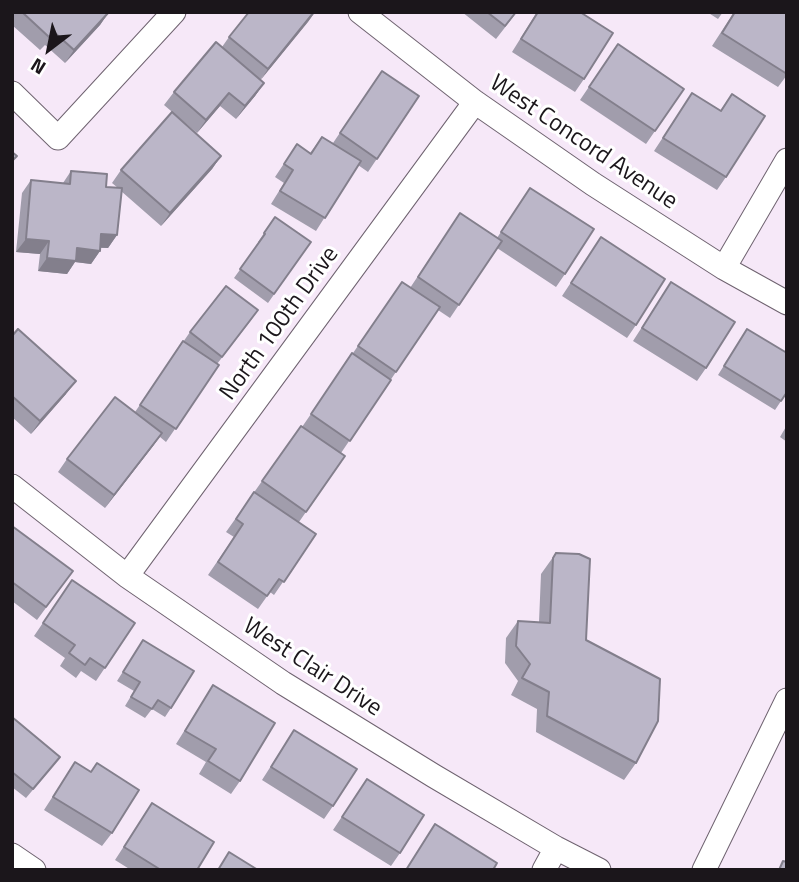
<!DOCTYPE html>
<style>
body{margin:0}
#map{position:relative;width:799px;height:882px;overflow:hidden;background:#f6e8f8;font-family:"Titillium Web",sans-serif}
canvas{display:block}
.frame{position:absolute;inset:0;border:14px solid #1b161b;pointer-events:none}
.north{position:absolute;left:14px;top:14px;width:70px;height:70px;-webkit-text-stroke:5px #fff;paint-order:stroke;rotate:212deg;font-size:19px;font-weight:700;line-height:28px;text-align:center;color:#1b161b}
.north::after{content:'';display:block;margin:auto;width:24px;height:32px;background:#1b161b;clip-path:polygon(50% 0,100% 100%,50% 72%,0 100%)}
</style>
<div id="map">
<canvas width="799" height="882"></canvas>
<div class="frame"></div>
<div class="north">N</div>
</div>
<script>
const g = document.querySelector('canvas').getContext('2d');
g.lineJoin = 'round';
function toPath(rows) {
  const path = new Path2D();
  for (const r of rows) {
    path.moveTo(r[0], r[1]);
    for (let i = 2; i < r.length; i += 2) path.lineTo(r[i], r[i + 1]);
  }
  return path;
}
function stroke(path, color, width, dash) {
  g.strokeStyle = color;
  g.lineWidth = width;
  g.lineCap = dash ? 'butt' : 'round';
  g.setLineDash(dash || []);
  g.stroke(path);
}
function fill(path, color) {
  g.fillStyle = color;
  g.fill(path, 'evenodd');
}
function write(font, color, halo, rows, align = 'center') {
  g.font = font + ' "Titillium Web",sans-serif';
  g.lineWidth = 6;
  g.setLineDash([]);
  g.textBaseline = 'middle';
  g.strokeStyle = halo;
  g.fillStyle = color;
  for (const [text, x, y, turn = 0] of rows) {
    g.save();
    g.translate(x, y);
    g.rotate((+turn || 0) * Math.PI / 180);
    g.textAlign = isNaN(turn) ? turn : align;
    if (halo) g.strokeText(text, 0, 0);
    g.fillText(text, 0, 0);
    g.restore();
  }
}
const minor = toPath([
 [360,12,475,102,593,184,724,268,787,303],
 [12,93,58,138,174,12],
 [724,268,787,160],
 [12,486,127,576,283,683,434,776,556,848,599,870],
 [127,576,475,102],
 [12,855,34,870],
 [544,870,556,848],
 [704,870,787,700]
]);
stroke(minor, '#6f6370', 25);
stroke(minor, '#fff', 23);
fill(toPath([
 [12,12,109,12,100,25,65,63,45,45,40,50,12,25],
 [315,12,260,80,264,83,255,96,236,119,220,106,197,133,164,105,174,92,222,47,229,37],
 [462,12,517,12,496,39],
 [537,12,580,12,584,79,575,92,512,52],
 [707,12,723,12,718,19],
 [734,12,787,12,787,75,778,87,712,46],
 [618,44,684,89,646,144,580,100],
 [382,71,419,96,368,172,358,165,316,231,271,204,284,183,275,177,297,144,310,153,322,137,333,143],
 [692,93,720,111,732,94,726,177,717,190,654,151],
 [221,156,212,169,161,226,121,191,117,235,108,248,100,248,100,251,91,264,75,262,67,274,38,271,40,254,16,252,22,193,31,180,63,183,71,171,106,187,118,188,112,183,121,170],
 [530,188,565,274,556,287,497,248,450,318,438,310,341,453,345,456,299,522,316,534,274,595,270,592,258,609,208,575,234,537,226,532,301,426,302,427,402,282,410,288,460,213,497,238],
 [275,217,311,242,268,303,234,278,259,243,258,242],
 [601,237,636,325,627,338,562,296],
 [671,282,706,368,697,381,633,341],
 [252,319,217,364,219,365,166,442,160,437,105,508,58,472,67,459,135,412,190,332],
 [747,329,787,392,775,410,718,375],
 [12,336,66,394,31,434,12,417],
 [787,425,787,442,780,437],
 [12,526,73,571,37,620,12,601],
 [556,553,586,640,636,763,624,780,536,732,537,709,511,695,518,681,505,663,506,638,518,621,539,622,541,574],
 [72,580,135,623,96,681,81,671,76,678,60,666,65,658,34,636],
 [143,640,171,708,165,717,152,709,145,718,125,706,134,691,117,681],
 [213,685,240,781,231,794,199,774,206,762,176,744],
 [12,717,53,766,26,798,12,787],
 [294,730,333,806,324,819,262,780],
 [75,762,91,772,112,833,102,846,44,810],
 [367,779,400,853,391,866,333,830],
 [152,803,197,870,131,870,115,860]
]), '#a19dac');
fill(toPath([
 [109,12,100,25,65,63,74,50],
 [315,12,308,22,259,82,268,69],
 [264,83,255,96,236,119,245,106],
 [229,93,220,106,197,133,206,120],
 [221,156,212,169,161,226,170,213],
 [101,234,117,235,108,248,92,247],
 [26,239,49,241,40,254,16,252],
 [77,248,100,251,91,264,75,262,67,274,38,271,47,258],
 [76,381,66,394,31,434,40,421],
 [162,433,153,446,105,508,114,495]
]), '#837f8c');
const building = toPath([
 [22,12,109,12,74,50,54,32,49,37,22,12],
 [249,12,314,12,268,69,229,37,249,12],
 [487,12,516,12,505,26,487,12],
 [538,12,580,12,613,33,584,79,521,39,538,12],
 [735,12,787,12,787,74,722,33,735,12],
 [216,42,264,83,245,106,229,93,206,120,174,92,216,42],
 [618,44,684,89,655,131,589,87,618,44],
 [382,71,419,96,377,159,340,133,382,71],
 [692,93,721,111,732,94,765,116,726,177,663,138,692,93],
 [172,112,221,156,170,213,121,170,172,112],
 [322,137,361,161,325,218,280,191,293,170,284,164,297,144,311,154,322,137],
 [12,152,17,156,12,161,12,152],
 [71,171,107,174,106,187,122,188,117,235,101,234,100,251,77,248,76,261,47,258,49,241,26,239,31,180,70,184,71,171],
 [530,188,594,229,565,274,501,232,530,188],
 [460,213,502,241,459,305,418,277,460,213],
 [275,217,311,242,274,294,240,269,265,234,264,233,275,217],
 [601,237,665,279,636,325,571,283,601,237],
 [402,282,440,307,396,372,358,346,402,282],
 [671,282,735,322,706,368,642,328,671,282],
 [226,286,258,310,222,357,190,332,226,286],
 [18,329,76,381,40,421,12,396,12,336,18,329],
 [747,329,787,353,787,392,781,401,724,366,747,329],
 [183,341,219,365,176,429,140,405,183,341],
 [352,353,391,380,350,441,311,414,352,353],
 [115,397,162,433,114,495,67,459,115,397],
 [301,426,345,456,306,512,262,481,301,426],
 [254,492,316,534,284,582,279,579,267,596,218,562,243,524,236,519,254,492],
 [12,526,73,571,46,607,12,582,12,526],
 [556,553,579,554,590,559,586,640,660,679,658,721,636,763,547,716,549,692,522,678,530,664,516,646,518,621,550,623,553,558,556,553],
 [72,580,135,623,105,668,90,658,85,665,69,653,75,645,43,623,72,580],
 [143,640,194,671,171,708,158,700,152,709,131,697,140,682,123,672,143,640],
 [213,685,275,723,240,781,208,761,216,749,185,731,213,685],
 [12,717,60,757,33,789,12,772,12,717],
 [294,730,357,769,333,806,271,767,294,730],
 [75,762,91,772,97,763,139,790,112,833,53,797,75,762],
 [367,779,424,815,400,853,342,817,367,779],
 [152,803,214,842,197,870,161,870,124,847,152,803],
 [435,824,497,863,493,870,406,870,435,824],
 [229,852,258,870,218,870,229,852],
 [783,861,787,862,787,870,779,870,783,861]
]);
fill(building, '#bbb6c8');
stroke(building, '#837f8c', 2);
write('24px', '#1b161b', '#fff', [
 ["West Concord Avenue",583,143,34],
 ["North 100th Drive",280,324,-54],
 ["West Clair Drive",312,668,33]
]);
</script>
